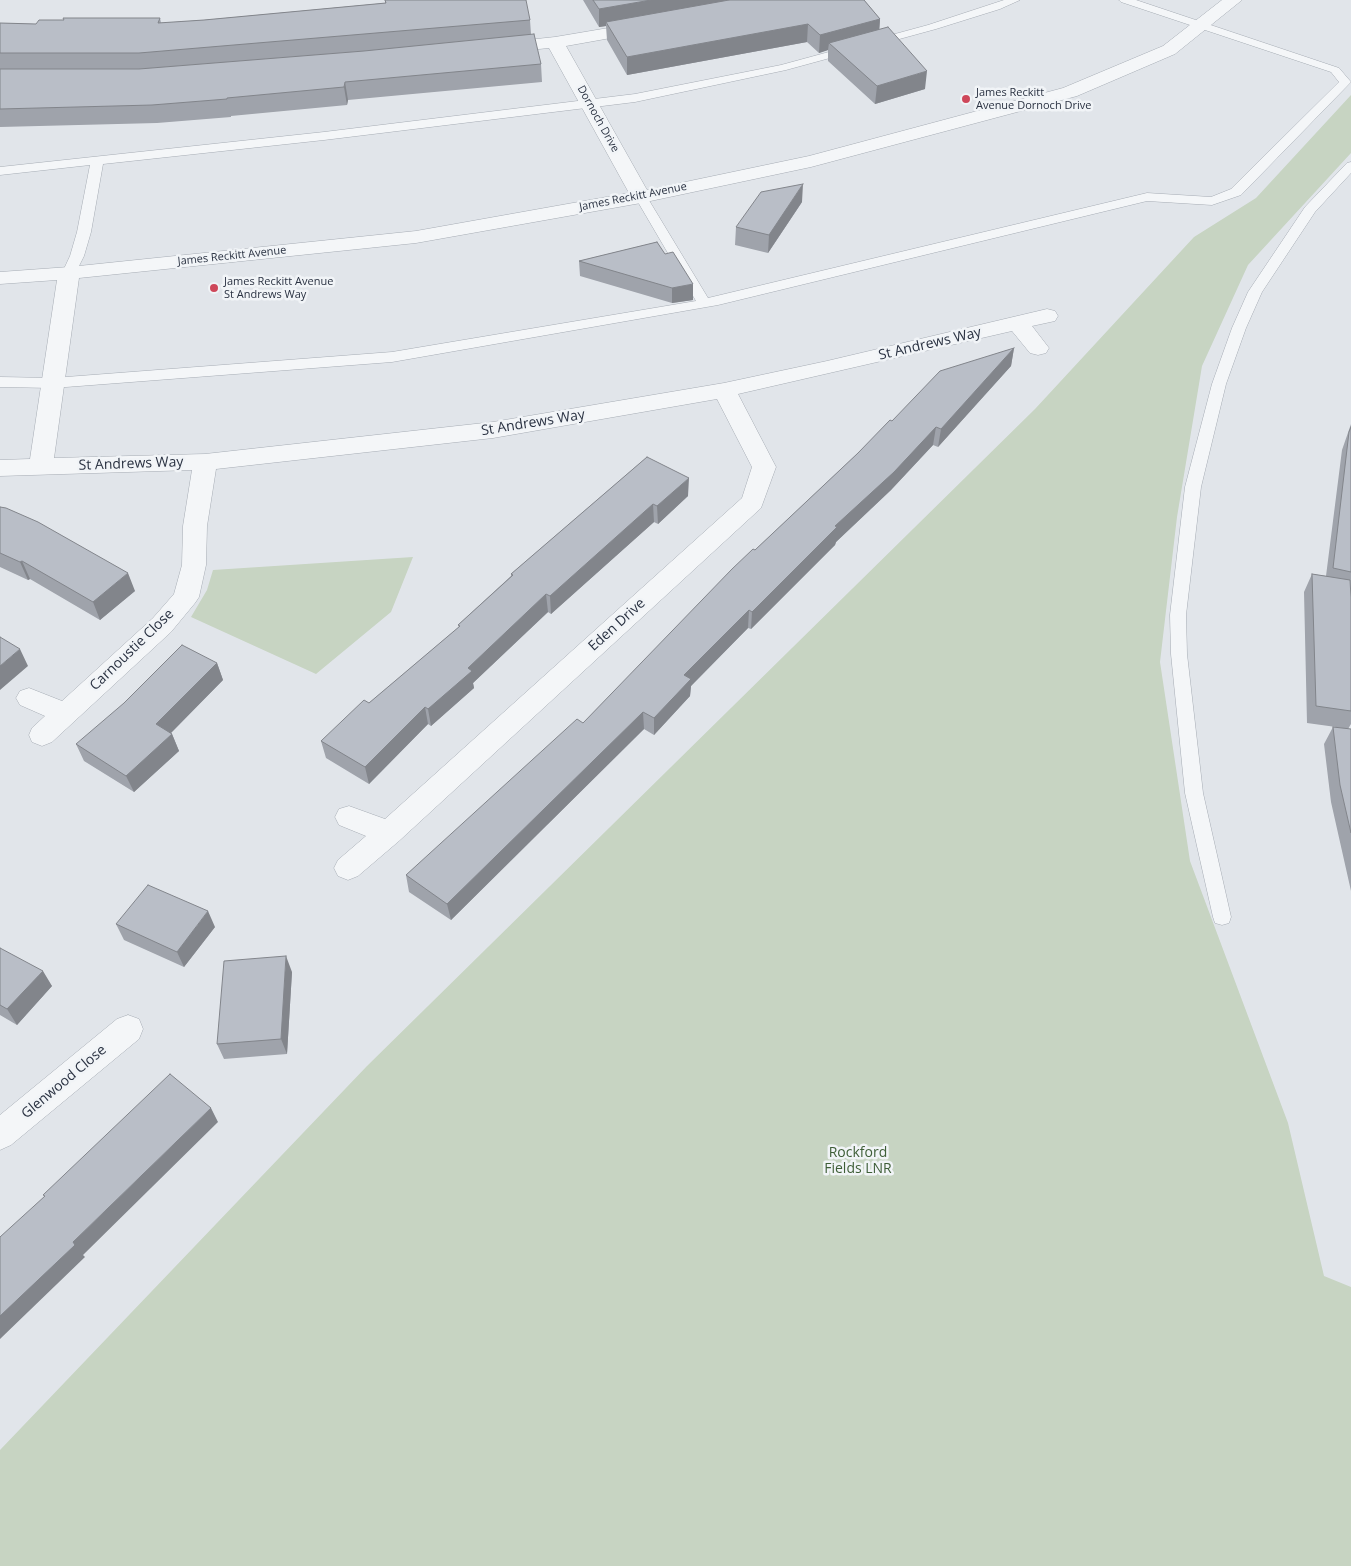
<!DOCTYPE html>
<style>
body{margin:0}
canvas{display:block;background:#e1e5ea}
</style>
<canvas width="1351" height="1566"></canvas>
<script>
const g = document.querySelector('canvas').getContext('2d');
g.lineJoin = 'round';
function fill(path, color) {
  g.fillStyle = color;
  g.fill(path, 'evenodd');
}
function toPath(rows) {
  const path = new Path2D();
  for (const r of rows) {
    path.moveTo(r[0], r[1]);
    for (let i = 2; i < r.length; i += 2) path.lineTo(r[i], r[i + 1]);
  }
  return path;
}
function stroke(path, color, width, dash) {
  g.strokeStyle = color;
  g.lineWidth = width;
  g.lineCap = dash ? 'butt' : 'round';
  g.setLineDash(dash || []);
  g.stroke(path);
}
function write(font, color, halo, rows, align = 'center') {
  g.font = font + ' "Open Sans",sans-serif';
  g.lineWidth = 5;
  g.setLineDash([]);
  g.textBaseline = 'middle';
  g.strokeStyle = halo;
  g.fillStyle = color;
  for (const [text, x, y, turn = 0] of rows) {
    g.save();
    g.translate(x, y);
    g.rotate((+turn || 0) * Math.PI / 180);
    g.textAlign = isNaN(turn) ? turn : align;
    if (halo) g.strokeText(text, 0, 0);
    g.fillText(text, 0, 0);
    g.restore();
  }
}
fill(toPath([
 [1351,95,1351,153,1248,265,1202,366,1177,517,1160,662,1190,861,1288,1123,1324,1276,1351,1287,1351,1566,0,1566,0,1450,367,1066,1035,409,1194,237,1256,198],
 [413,557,391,612,316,674,191,617,207,590,213,570]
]), '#c7d4c2');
const service = toPath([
 [1004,0,1020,0,1000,9,936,29,786,70,635,102,324,140,103,164,91,232,84,256,74,276,69,277,62,273,70,256,77,232,90,165,0,175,0,167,324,132,635,94,781,65,928,25,1004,0],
 [1119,0,1136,0,1339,68,1351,82,1241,195,1212,205,1147,201,718,305,392,362,53,388,0,387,0,377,53,378,392,352,696,301,635,197,641,193,647,197,708,298,1147,193,1211,197,1231,189,1339,82,1331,72,1121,2,1119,0],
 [1351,162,1351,173,1315,212,1262,292,1246,328,1226,384,1201,487,1186,615,1187,654,1203,793,1231,917,1229,923,1222,925,1215,923,1213,917,1185,793,1171,654,1170,615,1185,487,1212,384,1232,328,1248,292,1305,207,1347,163,1351,162]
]);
const minor = toPath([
 [1222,0,1242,0,1175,54,1077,96,811,167,641,203,416,243,79,278,54,458,205,454,493,422,724,383,827,361,1047,309,1055,311,1058,316,1055,321,1032,326,1049,348,1046,353,1038,355,1030,353,1012,331,738,394,776,467,761,508,399,841,358,876,348,880,338,876,334,868,338,860,366,836,339,825,335,817,339,809,349,806,385,819,742,498,752,467,717,399,493,438,216,469,207,526,206,565,199,597,195,603,171,632,52,742,42,746,32,742,29,735,32,728,45,716,20,705,16,698,20,691,29,688,62,701,153,618,174,594,182,565,183,526,192,470,0,476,0,460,30,459,57,280,0,284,0,272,69,267,416,231,629,193,549,48,499,53,493,52,490,48,493,44,499,43,555,37,644,22,650,23,653,27,650,31,566,46,647,190,809,156,1063,88,1163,46,1222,0],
 [128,1015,139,1019,143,1029,139,1039,11,1145,0,1150,0,1115,117,1019,128,1015]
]);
stroke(service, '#a6acb4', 1);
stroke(minor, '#a6acb4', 1);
fill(service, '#f4f6f8');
fill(minor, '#f4f6f8');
fill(toPath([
 [385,0,530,20,531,34,541,64,542,82,348,100,347,105,231,116,231,117,157,123,0,127,0,23,36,24,64,20,160,18,161,23,204,20,385,3],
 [583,0,864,0,880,19,879,29,925,89,875,104,828,61,828,50,819,53,807,42,627,75,607,40,606,26,599,27],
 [802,202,768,253,735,245,736,227],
 [657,242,693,300,672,303,580,276,579,261],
 [1014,348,1011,366,938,447,933,445,891,490,836,542,835,545,751,629,748,628,691,686,690,696,654,735,644,729,451,920,409,892,406,875,583,723,755,550,892,421],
 [1351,424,1351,724,1348,729,1351,729,1351,891,1331,802,1324,744,1333,727,1336,727,1307,723,1304,592,1312,574,1326,576,1342,450],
 [647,457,688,496,658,524,654,522,551,614,548,612,473,683,474,688,431,726,428,724,369,784,326,758,321,741,369,703,459,627,458,625,511,576,511,574],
 [0,507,135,591,100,620,30,579,28,580,0,567],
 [217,663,223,680,171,733,172,734,179,751,134,792,84,761,76,744],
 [116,924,215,927,184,967,124,940],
 [0,948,52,986,17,1025,0,1015],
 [292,972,287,1054,224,1059,217,1044]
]), '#9fa3ab');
fill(toPath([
 [651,0,748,0,606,22,606,26,599,27,599,9],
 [880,19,879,36,829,43,828,50,819,53,820,35],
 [808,24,807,42,627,75,627,57],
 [927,71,925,89,875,104,877,86],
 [345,82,348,100,347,105,344,87],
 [803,184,802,202,768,253,769,235],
 [693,284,693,300,672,303,672,288],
 [1014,348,1011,366,938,447,941,429],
 [936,427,933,445,891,490,836,542,835,545,751,629,752,612,835,526],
 [689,478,688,496,658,524,657,506],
 [653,504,654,522,551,614,550,596],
 [22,561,30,579,28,580,20,562],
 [128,573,135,591,100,620,93,602],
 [546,594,548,612,473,683,474,688,431,726,428,709,468,668],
 [749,610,748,628,691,686,690,696,654,735,654,718,684,675],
 [20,649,28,666,0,690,0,666],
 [217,663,223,680,163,741,156,724],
 [425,707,428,724,369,784,365,767],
 [643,712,644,729,451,920,447,904],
 [172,734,179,751,134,792,126,776],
 [208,911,215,927,184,967,177,952],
 [286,956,292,972,287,1054,281,1039],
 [43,971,52,986,17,1025,7,1009],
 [211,1108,218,1122,83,1255,85,1257,0,1339,0,1316,73,1242]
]), '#82858b');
const building = toPath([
 [385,0,526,0,530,20,139,53,0,53,0,23,36,24,39,20,64,20,63,18,160,18,158,23,204,20,386,3,385,0],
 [593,0,651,0,599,9,593,0],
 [729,0,864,0,880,19,820,35,808,24,627,57,606,22,729,0],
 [888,27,927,71,877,86,829,43,888,27],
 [534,34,541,64,345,82,344,87,227,98,227,99,152,105,0,109,0,69,139,69,364,51,534,34],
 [803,184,769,235,736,227,761,192,803,184],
 [657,242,665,254,673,252,693,284,672,288,579,261,657,242],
 [1014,348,941,429,936,427,894,472,835,526,837,527,752,612,749,610,684,675,691,679,654,718,643,712,447,904,406,875,577,719,583,723,732,569,753,549,755,550,858,453,890,420,892,421,940,371,1014,348],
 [1351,427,1351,572,1333,568,1349,432,1351,427],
 [647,457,689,478,657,506,653,504,550,596,546,594,468,668,472,671,428,709,425,707,365,767,321,741,364,700,369,703,460,626,458,625,513,575,511,574,647,457],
 [0,507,6,508,38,522,128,573,93,602,22,561,20,562,0,553,0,507],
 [1312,574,1350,580,1351,597,1351,711,1316,706,1312,574],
 [0,637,20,649,0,666,0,637],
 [182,645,217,663,156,724,172,734,126,776,76,744,124,703,182,645],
 [1333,727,1351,729,1351,833,1340,785,1333,727],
 [148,885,208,911,177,952,116,924,148,885],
 [0,948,43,971,7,1009,0,1005,0,948],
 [286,956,281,1039,217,1044,224,961,286,956],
 [170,1074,211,1108,73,1242,75,1245,0,1316,0,1237,45,1196,43,1195,170,1074]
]);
fill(building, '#b9bec7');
stroke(building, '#82858b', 1);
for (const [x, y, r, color] of [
 [966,99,5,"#ce475a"],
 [214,288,5,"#ce475a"]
]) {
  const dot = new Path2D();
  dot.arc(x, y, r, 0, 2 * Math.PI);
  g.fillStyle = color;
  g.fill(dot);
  stroke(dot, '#f1f4f7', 2);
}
write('11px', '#2a3242', '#f1f4f7', [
 ["James Reckitt",976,93],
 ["Avenue Dornoch Drive",976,106],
 ["James Reckitt Avenue",224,282],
 ["St Andrews Way",224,295]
], 'left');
write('11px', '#2a3242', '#f1f4f7', [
 ["Dornoch Drive",598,119,61],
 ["James Reckitt Avenue",633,197,-11],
 ["James Reckitt Avenue",232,256,-6]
]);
write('14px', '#2a3242', '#f1f4f7', [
 ["St Andrews Way",930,344,-13],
 ["St Andrews Way",533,423,-9],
 ["St Andrews Way",131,464,-2],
 ["Eden Drive",617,625,-42],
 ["Carnoustie Close",132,650,-44],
 ["Glenwood Close",64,1082,-40]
]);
write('14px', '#3e5e37', '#f1f4f7', [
 ["Rockford",858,1153],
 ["Fields LNR",858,1169]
]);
</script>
